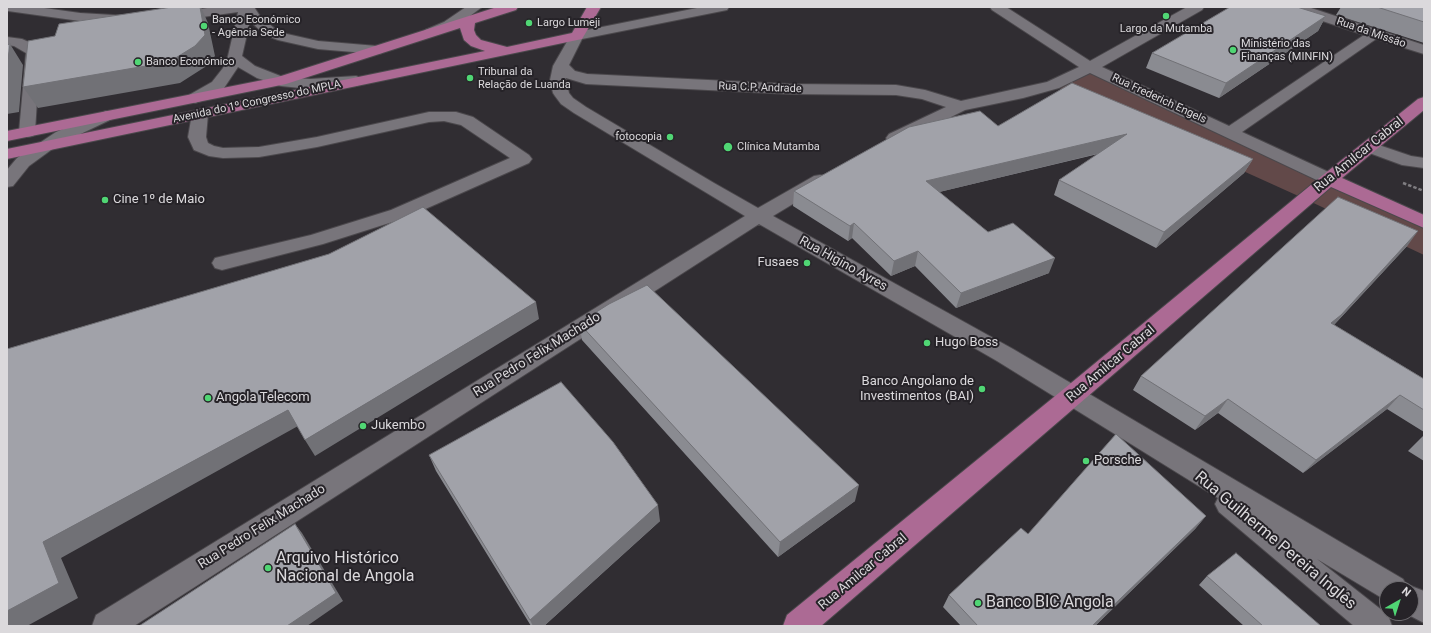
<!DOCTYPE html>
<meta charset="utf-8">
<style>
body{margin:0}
#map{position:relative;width:1431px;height:633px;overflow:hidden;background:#302d32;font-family:Roboto,sans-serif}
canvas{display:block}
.frame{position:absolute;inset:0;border:8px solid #dbd9dc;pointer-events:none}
.north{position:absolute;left:1379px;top:581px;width:40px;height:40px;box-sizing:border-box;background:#262328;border:1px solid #6e6c70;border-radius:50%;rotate:39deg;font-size:11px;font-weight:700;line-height:16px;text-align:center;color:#dbd9dc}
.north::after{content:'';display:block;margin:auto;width:14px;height:18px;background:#50d674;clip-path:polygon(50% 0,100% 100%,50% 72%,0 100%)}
</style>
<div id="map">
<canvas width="1431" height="633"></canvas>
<div class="frame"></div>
<div class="north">N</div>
</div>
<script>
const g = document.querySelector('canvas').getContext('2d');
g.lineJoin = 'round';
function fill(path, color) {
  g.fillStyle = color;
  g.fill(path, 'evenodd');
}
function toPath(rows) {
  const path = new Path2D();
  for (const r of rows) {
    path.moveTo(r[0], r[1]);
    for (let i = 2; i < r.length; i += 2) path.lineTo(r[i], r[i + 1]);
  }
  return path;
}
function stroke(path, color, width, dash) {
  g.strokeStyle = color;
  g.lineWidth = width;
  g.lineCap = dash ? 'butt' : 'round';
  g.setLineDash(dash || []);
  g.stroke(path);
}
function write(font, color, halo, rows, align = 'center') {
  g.font = font + ' Roboto,sans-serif';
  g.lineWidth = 4;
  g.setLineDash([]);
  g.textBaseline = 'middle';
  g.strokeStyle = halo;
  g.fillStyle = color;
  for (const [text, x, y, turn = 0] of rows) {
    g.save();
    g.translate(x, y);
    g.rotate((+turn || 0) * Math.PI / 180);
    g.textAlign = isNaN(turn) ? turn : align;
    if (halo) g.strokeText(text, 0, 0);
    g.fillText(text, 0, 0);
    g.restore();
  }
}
fill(toPath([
 [1090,67,1424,224,1424,255,1305,199,1053,85]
]), '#624949');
const minor = toPath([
 [7,7,37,7,80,13,130,16,135,17,137,20,135,23,130,24,80,21,8,11,7,7],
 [214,7,254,7,260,16,275,29,287,34,318,41,377,46,382,47,384,50,382,53,377,54,318,49,278,40,265,35,250,21,242,56,255,66,283,77,310,79,356,76,361,78,364,81,361,84,356,86,310,89,281,86,257,78,238,67,224,88,214,95,201,101,195,103,189,101,187,98,189,95,212,82,223,68,228,56,238,12,174,21,169,20,167,17,169,14,174,13,214,7],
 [466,7,482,7,454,28,430,37,425,36,423,33,425,30,444,22,466,7],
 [702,7,729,7,727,10,582,39,569,65,575,71,587,74,789,84,896,85,925,90,961,101,1047,82,1079,67,992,10,990,7,1006,7,1090,61,1187,7,1204,7,1202,10,1102,67,1229,126,1364,35,1290,10,1288,7,1308,7,1424,45,1424,54,1376,39,1242,132,1335,175,1338,179,1335,183,1329,184,1323,183,1090,73,1059,88,1023,98,965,110,901,142,895,143,889,142,886,138,889,134,946,107,922,99,896,95,789,94,586,84,566,78,566,80,569,93,573,98,586,107,714,183,758,208,814,176,820,175,826,176,829,180,826,184,773,216,1013,349,1403,579,1407,587,1411,586,1424,591,1424,623,1405,613,1411,613,1411,589,1387,589,1387,601,1317,559,1388,615,1392,626,1354,626,1219,512,1215,504,1218,498,997,361,759,224,134,626,92,626,96,615,745,216,574,113,561,104,555,96,553,93,550,80,553,66,572,33,702,7],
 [7,37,22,39,33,44,40,52,35,132,33,136,27,137,21,136,19,132,26,53,14,46,7,45,7,37],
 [200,109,206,111,208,114,206,137,208,143,214,146,223,148,259,147,317,137,429,112,456,112,473,117,529,155,532,159,529,163,405,218,323,244,222,270,215,268,212,263,215,258,311,235,391,210,510,158,461,125,444,121,429,122,317,147,259,157,223,158,209,156,194,150,188,137,192,114,194,111,200,109],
 [106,111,112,113,114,116,112,119,68,140,51,150,29,166,13,186,7,187,7,170,17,158,56,132,106,111],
 [1370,142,1411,156,1424,158,1424,168,1402,165,1364,151,1361,147,1364,143,1370,142]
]);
const major = toPath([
 [497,7,518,7,516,10,475,23,474,30,476,35,481,40,507,47,572,33,587,7,601,7,582,39,7,159,7,149,485,51,471,46,464,40,460,28,286,84,7,141,7,131,278,77,497,7],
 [1424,97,1424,110,1342,178,1424,215,1424,228,1331,187,821,626,783,626,787,615,1065,388,1323,175,1418,99,1424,97]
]);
stroke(minor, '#4b484c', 2);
stroke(major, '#4b484c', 2);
stroke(toPath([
 [1403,183,1424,191]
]), '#7f7d81', 2.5, [3.5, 2]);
fill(minor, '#78757b');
fill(major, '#ac6a94');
fill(toPath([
 [1341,7,1424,7,1424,43,1336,15],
 [1326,16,1318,31,1219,98,1146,68,1152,53],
 [998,126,1253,159,1244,173,1156,248,1054,195,1059,180,1098,154,939,192,988,232,1049,273,956,308,915,266,891,276,852,238,848,241,793,206,794,191],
 [1408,245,1334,325,1424,379,1424,432,1387,409,1303,473,1218,413,1195,430,1133,390,1141,376],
 [579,323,855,501,778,557,582,340],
 [1424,435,1424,461,1408,451],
 [429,455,660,521,544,626,531,626,436,471],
 [1206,516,1195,529,1095,626,961,626,943,607,949,595,1028,534],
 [1207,576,1321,626,1244,626,1199,585]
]), '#8a8b91');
fill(toPath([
 [200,7,201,7,208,23,215,56,205,67,180,83,38,108,23,87],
 [1326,16,1318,31,1219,98,1226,83],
 [10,44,23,65,19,112,7,114,7,67],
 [1127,134,1121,148,923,196,926,181],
 [1253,159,1244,173,1156,248,1164,232],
 [854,223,852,238,848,241,850,226],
 [1418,231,1408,245,1330,329,1331,323],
 [918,251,915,266,891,276,894,261],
 [1055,258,1049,273,956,308,961,293],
 [536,302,539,319,315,456,305,440],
 [1400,395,1387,409,1303,473,1316,460],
 [1228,399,1218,413,1195,430,1205,416],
 [288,410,298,426,61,558,78,598,27,626,7,626,7,611,43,542],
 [859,485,855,501,778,557,780,542],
 [658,505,660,521,544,626,533,626,530,620],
 [1206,516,1195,529,1095,626,1092,626],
 [295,524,302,533,343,601,307,626,287,626]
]), '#717176');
const building = toPath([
 [172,7,200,7,205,35,195,46,169,62,23,87,28,41,55,36,59,24,172,7],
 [1230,7,1297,7,1326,16,1226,83,1152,53,1230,7],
 [1377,7,1424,7,1424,22,1377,7],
 [10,44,7,67,7,45,10,44],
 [1072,83,1253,159,1164,232,1059,180,1127,134,926,181,988,232,1013,223,1055,258,961,293,918,251,894,261,854,223,850,226,794,191,909,127,980,111,998,126,1072,83],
 [1338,197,1418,231,1341,315,1331,323,1424,379,1424,410,1400,395,1316,460,1228,399,1205,416,1141,376,1338,197],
 [423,207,536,302,305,440,288,410,43,542,59,583,7,611,7,349,329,254,423,207],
 [647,285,859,485,780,542,579,323,609,304,647,285],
 [561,382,613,442,658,505,530,620,429,455,561,382],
 [1116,434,1206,516,1092,626,978,626,949,595,1021,528,1028,534,1116,434],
 [295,524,336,593,287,626,139,626,295,524],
 [1236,553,1321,626,1263,626,1207,576,1236,553]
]);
fill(building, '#a1a2a9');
stroke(building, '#717176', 1);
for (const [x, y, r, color] of [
 [1166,16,4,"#50d674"],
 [529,23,4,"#50d674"],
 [204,26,4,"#50d674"],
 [1233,50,4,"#50d674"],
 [138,62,4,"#50d674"],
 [470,78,4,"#50d674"],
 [670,137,4,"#50d674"],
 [728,147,5,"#50d674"],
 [105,200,4,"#50d674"],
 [807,263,4,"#50d674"],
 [927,343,4,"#50d674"],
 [982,389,4,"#50d674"],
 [208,398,4,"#50d674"],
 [363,426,4,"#50d674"],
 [1086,461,4,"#50d674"],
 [268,568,4,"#50d674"],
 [978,603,4,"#50d674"]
]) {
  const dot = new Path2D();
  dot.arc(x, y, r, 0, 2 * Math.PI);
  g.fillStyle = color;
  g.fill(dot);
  stroke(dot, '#262328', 1.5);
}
write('11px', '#dbd9dc', '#262328', [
 ["Banco Económico",212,20],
 ["- Agência Sede",212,33],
 ["Largo Lumeji",537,23],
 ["Largo da Mutamba",1166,29,"center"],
 ["Ministério das",1241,44],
 ["Finanças (MINFIN)",1241,57],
 ["Banco Económico",146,62],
 ["Tribunal da",478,72],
 ["Relação de Luanda",478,85],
 ["fotocopia",662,137,"right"],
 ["Clínica Mutamba",737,147]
], 'left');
write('11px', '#dbd9dc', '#262328', [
 ["Rua da Missão",1371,33,19],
 ["Rua C.P. Andrade",760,88,2],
 ["Rua Frederich Engels",1159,99,25],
 ["Avenida do 1º Congresso do MPLA",257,102,-12]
]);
write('13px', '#dbd9dc', '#262328', [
 ["Rua Amilcar Cabral",1359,155,-39],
 ["Rua Higino Ayres",843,264,29],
 ["Rua Pedro Felix Machado",537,355,-32],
 ["Rua Amilcar Cabral",1111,364,-40],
 ["Rua Pedro Felix Machado",262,527,-32],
 ["Rua Amilcar Cabral",863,572,-40]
]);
write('13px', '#dbd9dc', '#262328', [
 ["Cine 1º de Maio",113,200],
 ["Fusaes",799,263,"right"],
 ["Hugo Boss",935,343],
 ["Banco Angolano de",974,382,"right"],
 ["Investimentos (BAI)",974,397,"right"],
 ["Angola Telecom",216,398],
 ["Jukembo",371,426],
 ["Porsche",1094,461]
], 'left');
write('16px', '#dbd9dc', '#262328', [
 ["Rua Guilherme Pereira Inglês",1275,541,40]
]);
write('16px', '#dbd9dc', '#262328', [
 ["Arquivo Histórico",276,559],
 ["Nacional de Angola",276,577],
 ["Banco BIC Angola",986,603]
], 'left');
</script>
